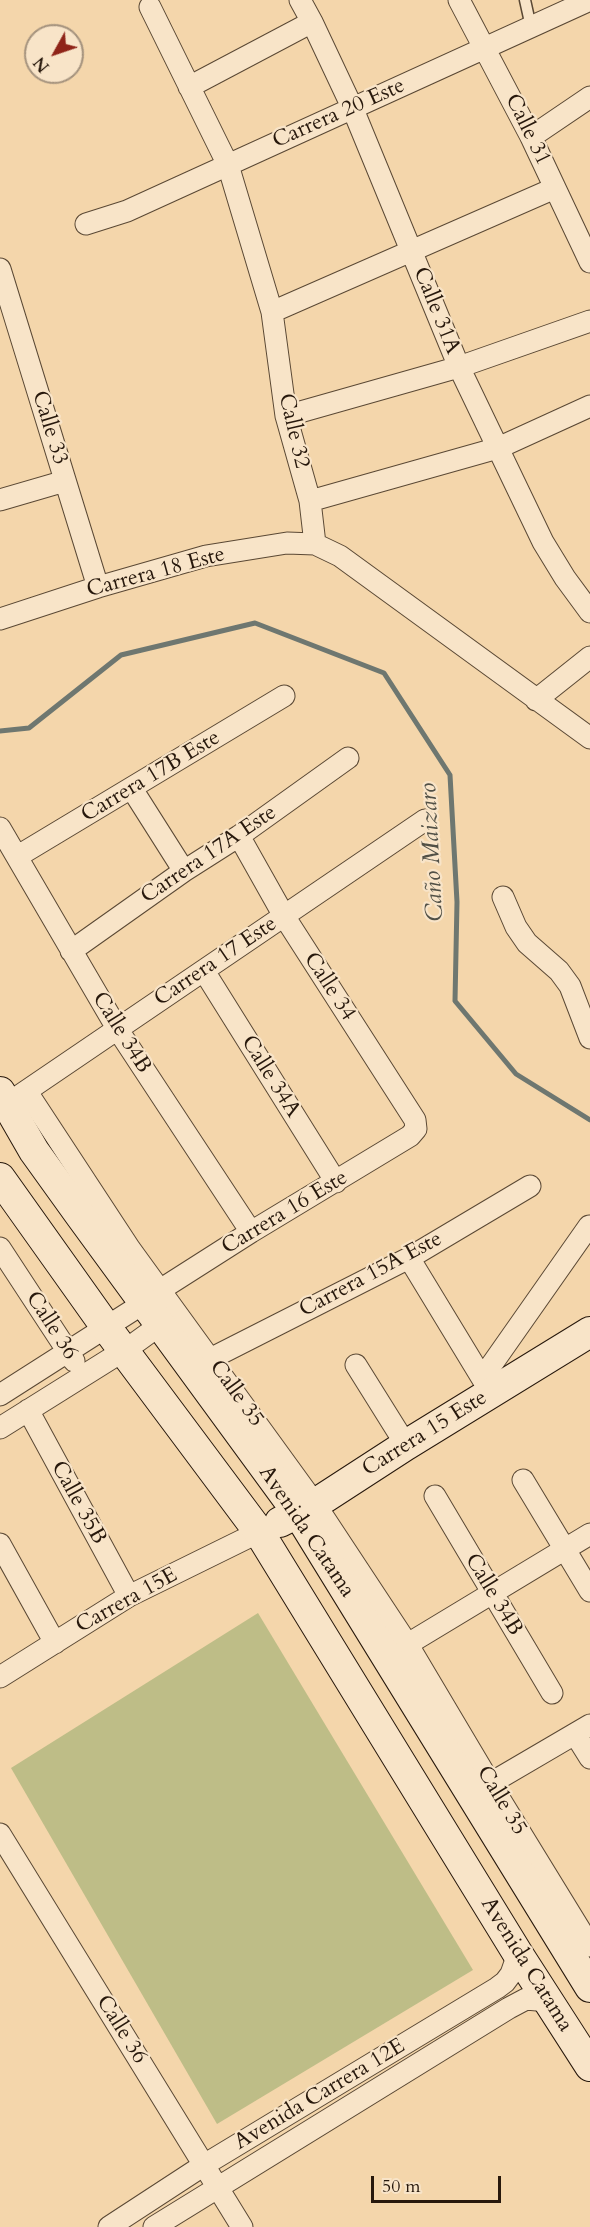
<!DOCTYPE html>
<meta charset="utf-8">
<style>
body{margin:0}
#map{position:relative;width:590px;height:2227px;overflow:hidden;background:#f4d6ab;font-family:Cardo,serif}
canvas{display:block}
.north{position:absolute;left:24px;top:24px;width:60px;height:60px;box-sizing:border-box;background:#f8e4c8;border:2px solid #a4927d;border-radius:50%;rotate:230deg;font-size:16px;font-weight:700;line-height:24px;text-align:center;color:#27180c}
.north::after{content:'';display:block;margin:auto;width:21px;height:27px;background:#8f2418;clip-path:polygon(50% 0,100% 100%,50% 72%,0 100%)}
.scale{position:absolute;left:371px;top:2176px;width:130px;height:27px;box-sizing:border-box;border:3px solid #27180c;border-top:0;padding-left:8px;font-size:18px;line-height:21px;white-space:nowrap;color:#27180c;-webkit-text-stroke:4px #f8e4c8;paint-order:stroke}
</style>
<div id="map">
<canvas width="590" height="2227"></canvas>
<div class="north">N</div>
<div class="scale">50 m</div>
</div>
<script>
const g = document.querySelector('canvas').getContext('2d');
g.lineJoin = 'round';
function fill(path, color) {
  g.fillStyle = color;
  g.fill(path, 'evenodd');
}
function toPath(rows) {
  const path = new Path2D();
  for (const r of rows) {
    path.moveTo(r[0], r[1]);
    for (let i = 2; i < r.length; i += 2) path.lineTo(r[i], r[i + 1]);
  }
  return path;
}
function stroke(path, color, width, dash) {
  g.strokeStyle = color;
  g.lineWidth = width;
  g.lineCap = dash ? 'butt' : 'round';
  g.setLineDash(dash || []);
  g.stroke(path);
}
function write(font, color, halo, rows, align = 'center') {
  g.font = font + ' Cardo,serif';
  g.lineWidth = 4.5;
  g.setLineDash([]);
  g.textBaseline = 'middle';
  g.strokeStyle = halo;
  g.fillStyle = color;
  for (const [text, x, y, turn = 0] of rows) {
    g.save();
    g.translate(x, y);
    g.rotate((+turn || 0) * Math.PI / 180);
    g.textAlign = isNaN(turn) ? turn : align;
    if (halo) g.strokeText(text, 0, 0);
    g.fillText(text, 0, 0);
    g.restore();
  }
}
fill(toPath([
 [258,1613,473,1970,217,2124,11,1768]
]), '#bebd87');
stroke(toPath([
 [0,731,29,728,121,655,255,623,384,673,450,775,457,902,455,1001,516,1074,590,1120]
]), '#6e7770', 5);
const lane = toPath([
 [525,0,531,27]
]);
const street = toPath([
 [300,0,312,22,352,107,459,367,543,542,565,578,590,612],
 [459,0,531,137,590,262],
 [150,7,228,165,272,312,286,416,310,501,315,544,340,556,590,738],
 [189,87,312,22],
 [531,137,590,97],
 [86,224,127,211,590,0],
 [0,269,98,587],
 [272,312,555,188],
 [286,416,459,367,590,321],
 [0,500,65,481],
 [310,501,498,448,590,406],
 [0,619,98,587,206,556,287,543,315,544],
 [536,700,590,657],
 [132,789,184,871],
 [0,828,118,1030,251,1232],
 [18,856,284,696],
 [503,897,516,927,527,943,559,971,570,986,590,1038],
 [71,951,184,871,239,836,348,758],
 [204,971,336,1182],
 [27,1092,130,1249,315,1504,408,1645,490,1783,590,1946],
 [16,1098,425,820],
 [0,1248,74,1361],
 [409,1258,488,1388],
 [160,1290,251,1232,410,1136,416,1129,415,1120,284,916,239,836],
 [210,1359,409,1258,530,1186],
 [356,1365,406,1445],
 [483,1377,589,1226],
 [0,1395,144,1303],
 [28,1410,129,1596],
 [0,1428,131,1346,160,1325],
 [523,1480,590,1591],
 [435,1496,552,1693],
 [0,1544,55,1643],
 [398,1650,590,1534],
 [0,1677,129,1596,259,1532],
 [575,1734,590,1758],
 [479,1790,590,1725],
 [0,1834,242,2227],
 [109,2227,204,2165,497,1988,505,1982,511,1974,518,1954],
 [154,2227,509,2008,526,1999,548,2001]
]);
const secondary = toPath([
 [0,1092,34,1151,80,1215,298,1513,590,1987],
 [0,1178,106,1327,259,1532,518,1954,590,2066],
 [280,1522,315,1504,406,1445,590,1332]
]);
stroke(lane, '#5a4834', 13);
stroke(street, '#5a4834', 23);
stroke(secondary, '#27180c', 32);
stroke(lane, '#f8e4c8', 10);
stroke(street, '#f8e4c8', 21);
stroke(secondary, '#f8e4c8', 30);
write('22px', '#27180c', '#f8e4c8', [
 ["Carrera 20 Este",339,114,-24],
 ["Calle 31",527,130,64],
 ["Calle 31A",436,311,68],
 ["Calle 33",49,428,73],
 ["Calle 32",293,431,77],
 ["Carrera 18 Este",156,573,-15],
 ["Carrera 17B Este",151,777,-31],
 ["Carrera 17A Este",209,855,-34],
 ["Carrera 17 Este",216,962,-34],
 ["Calle 34",329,987,57],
 ["Calle 34B",121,1033,58],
 ["Calle 34A",270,1077,58],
 ["Carrera 16 Este",285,1213,-31],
 ["Carrera 15A Este",371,1275,-28],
 ["Calle 36",51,1326,57],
 ["Calle 35",236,1394,54],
 ["Carrera 15 Este",425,1434,-32],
 ["Calle 35B",78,1503,61],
 ["Avenida Catama",306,1532,56],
 ["Calle 34B",493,1595,59],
 ["Carrera 15E",127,1601,-29],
 ["Calle 35",501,1801,59],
 ["Avenida Catama",526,1965,58],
 ["Calle 36",121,2030,58],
 ["Avenida Carrera 12E",320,2095,-31]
]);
write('italic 24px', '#515046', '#f8e4c8', [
 ["Caño Maizaro",433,852,-93]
]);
</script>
